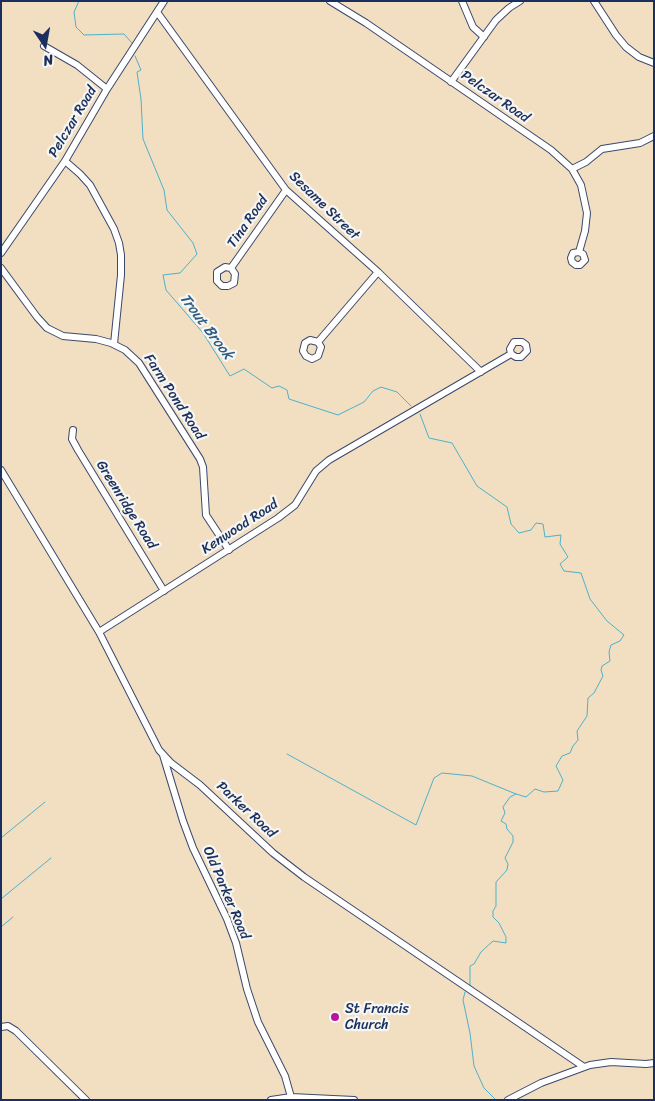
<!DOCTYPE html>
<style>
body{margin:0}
#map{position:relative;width:655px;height:1101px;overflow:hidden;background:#f2dec1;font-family:Sriracha,sans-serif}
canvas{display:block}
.frame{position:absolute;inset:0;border:2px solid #1b2f5e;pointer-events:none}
.north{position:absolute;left:20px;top:20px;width:50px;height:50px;-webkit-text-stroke:4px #f6f6f2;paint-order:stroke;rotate:168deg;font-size:14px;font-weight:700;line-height:20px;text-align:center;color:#1b2f5e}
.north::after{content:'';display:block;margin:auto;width:18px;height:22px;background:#1b2f5e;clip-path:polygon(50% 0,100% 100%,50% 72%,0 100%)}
</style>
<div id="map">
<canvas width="655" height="1101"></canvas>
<div class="frame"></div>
<div class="north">N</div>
</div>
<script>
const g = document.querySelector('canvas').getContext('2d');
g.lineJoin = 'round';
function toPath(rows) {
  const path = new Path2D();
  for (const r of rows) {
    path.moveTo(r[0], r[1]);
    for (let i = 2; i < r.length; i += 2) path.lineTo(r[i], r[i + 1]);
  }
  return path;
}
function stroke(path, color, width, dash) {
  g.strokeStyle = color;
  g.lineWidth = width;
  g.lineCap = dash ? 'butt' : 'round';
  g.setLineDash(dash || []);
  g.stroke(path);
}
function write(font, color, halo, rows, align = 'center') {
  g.font = font + ' Sriracha,sans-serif';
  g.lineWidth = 4.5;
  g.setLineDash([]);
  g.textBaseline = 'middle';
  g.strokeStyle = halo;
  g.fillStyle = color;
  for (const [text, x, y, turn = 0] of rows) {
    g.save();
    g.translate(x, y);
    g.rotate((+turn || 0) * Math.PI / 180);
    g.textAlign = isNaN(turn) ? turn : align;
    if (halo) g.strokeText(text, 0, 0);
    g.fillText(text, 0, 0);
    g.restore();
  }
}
stroke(toPath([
 [79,1,74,12,76,27,84,35,124,34,132,43],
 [135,56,141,70,137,72,141,99,143,139,164,190,167,210,193,243,197,254,180,273,163,275,166,290,203,333,230,376,244,369,272,388,279,386,287,390,289,399,338,415,364,402,373,391,381,387,397,392,411,406],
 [420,414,429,438,452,443,477,486,507,507,511,524,519,533,531,530,536,523,543,524,545,537,561,535,560,544,568,557,560,564,564,571,581,573,590,599,607,621,624,635,620,641,611,645,609,652,610,661,602,666,601,670,603,676,594,693,588,698,587,716,577,731,578,740,573,746,570,753,562,756,556,766,563,780,558,791,544,792,535,789,526,797,516,794,510,797,503,807,505,813,501,821,506,824,507,829,513,836,513,842,505,858,508,864,507,870,496,882,496,906,493,911,493,917,499,923,506,937,506,943,493,941,481,952,474,964,470,966,470,985],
 [287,754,416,825,434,778,442,773,472,776,516,794],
 [1,838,45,802],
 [1,899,51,858],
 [1,927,13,917],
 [465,992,463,1000,470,1033,474,1066,484,1088,496,1100]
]), '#4cb1cb', 1);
const minor = toPath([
 [330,1,366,23,551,150,572,169,581,185,587,213,585,231,579,252,583,254,585,260,580,265,576,265,572,262,571,258,573,253,579,252],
 [462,1,473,27,484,37],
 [594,1,616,35,626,47,639,57,654,63],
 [157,12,286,190,378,272,481,372],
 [44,46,77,65,107,89],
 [451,82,496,20,509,8,520,1],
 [65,161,80,174,90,185,114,229,119,243,121,255,121,275,114,344],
 [572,169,586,162,602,149,640,143,654,136],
 [1,253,65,161,107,89,164,1],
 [1,268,37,317,47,328,63,336,96,339,111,343,125,350,139,363,200,459,203,467,206,515,229,550],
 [231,268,235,274,234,283,228,286,222,286,217,281,217,272,225,267,231,268,286,190],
 [318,342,310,340,305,343,303,351,306,356,312,359,318,356,321,347,318,342,378,272],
 [73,430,72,439,78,450,164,591],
 [1,470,99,632,159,750,171,763,200,785,273,853,304,877,584,1067],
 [99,632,278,518,295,505,316,471,329,460,511,354,516,357,521,357,527,351,526,345,522,342,514,342,510,349,511,354],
 [163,755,183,821,193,848,227,919,236,943,247,989,258,1022,285,1076,291,1097],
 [1,1027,8,1026,16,1031,86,1100],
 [271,1100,291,1097,354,1100],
 [508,1100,541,1083,590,1065,611,1062,646,1064,654,1063]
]);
stroke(minor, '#3b496d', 8);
stroke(minor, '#fff', 6);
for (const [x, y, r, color] of [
 [335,1017,5,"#b5179e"]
]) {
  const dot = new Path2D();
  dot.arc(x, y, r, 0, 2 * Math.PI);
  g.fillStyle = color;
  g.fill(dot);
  stroke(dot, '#f6f6f2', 2);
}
write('14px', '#1b2f5e', '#f6f6f2', [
 ["Pelczar Road",495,97,35],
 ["Pelczar Road",73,122,-59],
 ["Sesame Street",324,206,44],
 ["Tina Road",248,222,-55],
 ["Farm Pond Road",174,397,57],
 ["Greenridge Road",126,505,58],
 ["Kenwood Road",240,527,-33],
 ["Parker Road",246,810,43],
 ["Old Parker Road",226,893,67]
]);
write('14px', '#1b2f5e', '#f6f6f2', [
 ["St Francis",345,1009],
 ["Church",345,1025]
], 'left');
write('italic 15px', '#2c5c84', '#f6f6f2', [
 ["Trout Brook",206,327,53]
]);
</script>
